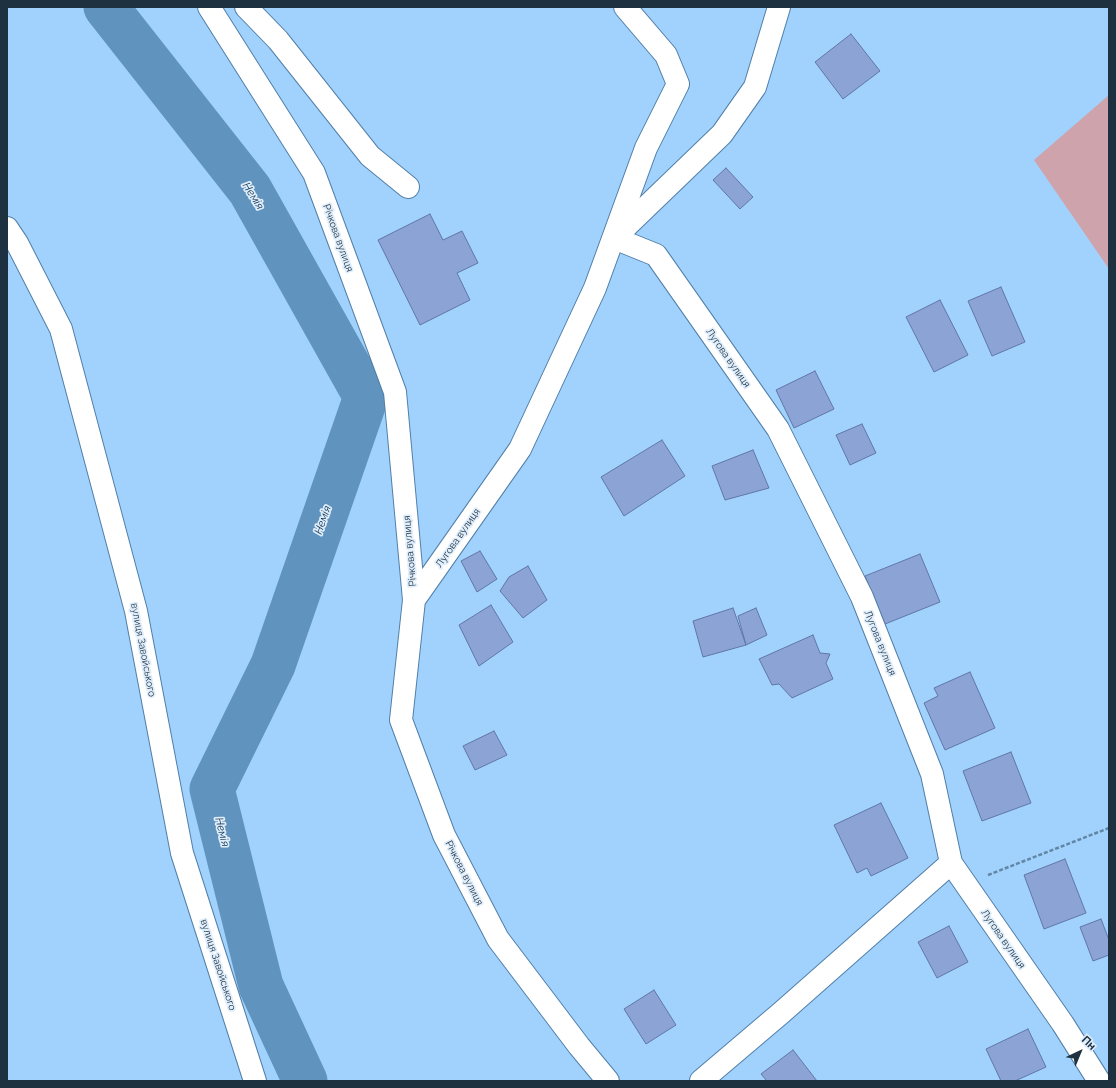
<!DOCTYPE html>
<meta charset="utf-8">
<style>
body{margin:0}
#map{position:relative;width:1116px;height:1088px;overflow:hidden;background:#a0d2fd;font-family:Raleway,sans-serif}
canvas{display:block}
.frame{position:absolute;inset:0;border:8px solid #1d3141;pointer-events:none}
.north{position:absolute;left:1060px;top:1032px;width:40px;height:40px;-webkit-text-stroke:3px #e0eefc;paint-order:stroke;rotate:44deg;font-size:11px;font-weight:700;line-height:16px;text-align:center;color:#1d3141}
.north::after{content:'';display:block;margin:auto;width:14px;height:18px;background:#1d3141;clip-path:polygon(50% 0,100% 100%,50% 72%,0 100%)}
</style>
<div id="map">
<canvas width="1116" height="1088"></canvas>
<div class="frame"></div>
<div class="north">Пн</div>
</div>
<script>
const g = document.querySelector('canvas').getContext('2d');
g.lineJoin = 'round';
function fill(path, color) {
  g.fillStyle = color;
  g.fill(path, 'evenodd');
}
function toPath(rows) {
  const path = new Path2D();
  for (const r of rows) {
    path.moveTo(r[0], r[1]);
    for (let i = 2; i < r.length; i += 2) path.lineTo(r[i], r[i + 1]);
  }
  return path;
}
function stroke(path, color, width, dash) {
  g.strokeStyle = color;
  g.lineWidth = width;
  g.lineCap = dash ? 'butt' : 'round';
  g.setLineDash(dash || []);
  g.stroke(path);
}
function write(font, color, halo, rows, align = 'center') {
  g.font = font + ' Raleway,sans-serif';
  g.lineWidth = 3.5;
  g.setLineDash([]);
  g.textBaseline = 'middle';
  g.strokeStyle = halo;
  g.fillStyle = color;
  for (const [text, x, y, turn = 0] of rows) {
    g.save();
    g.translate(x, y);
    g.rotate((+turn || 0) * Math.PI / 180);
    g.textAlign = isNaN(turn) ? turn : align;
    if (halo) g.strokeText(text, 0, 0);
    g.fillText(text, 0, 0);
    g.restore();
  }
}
fill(toPath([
 [1109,95,1109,269,1034,160]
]), '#cea3ab');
stroke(toPath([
 [106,7,250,190,366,397,273,665,212,789,261,986,305,1081]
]), '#6093be', 45);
const building = toPath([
 [851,34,880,71,843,99,815,62,851,34],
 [726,168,753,197,740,209,713,180,726,168],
 [430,214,443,240,462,231,478,263,457,273,470,300,420,325,378,240,430,214],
 [1001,287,1025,342,992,356,968,301,1001,287],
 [940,300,968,355,934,372,906,317,940,300],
 [815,371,834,409,794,428,776,390,815,371],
 [862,424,876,453,850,465,836,435,862,424],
 [662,440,685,476,624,516,601,477,662,440],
 [753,450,769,488,725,500,712,466,753,450],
 [480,551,497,579,477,592,461,561,480,551],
 [920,554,940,602,885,624,865,576,920,554],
 [528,566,547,600,523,618,500,591,509,577,528,566],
 [491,605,513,642,479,666,459,625,491,605],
 [733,608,746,645,703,657,693,621,733,608],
 [756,608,767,635,746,645,738,616,756,608],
 [813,635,820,653,830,654,826,663,833,679,792,698,779,684,772,685,759,659,813,635],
 [970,672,995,728,945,750,924,703,938,696,934,688,970,672],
 [494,731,507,755,475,770,463,746,494,731],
 [1011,752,1031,803,982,821,963,771,1011,752],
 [881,803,908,858,871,876,867,868,857,873,834,825,881,803],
 [1065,859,1086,913,1044,929,1024,875,1065,859],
 [1101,919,1109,940,1109,955,1093,961,1080,927,1101,919],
 [949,926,968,962,937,978,918,942,949,926],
 [654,990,676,1025,646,1044,624,1009,654,990],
 [1028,1029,1046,1067,1015,1081,1001,1081,986,1049,1028,1029],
 [793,1050,817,1081,767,1081,761,1074,793,1050]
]);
fill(building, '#8ca3d6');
stroke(building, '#6076a7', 1);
const minor = toPath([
 [209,7,314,173,395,392,414,600,401,720,444,835,498,939,579,1046,608,1081],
 [246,7,278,40,370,156,408,187],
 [779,7,755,87,722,134,614,238,656,255,778,429,862,597,932,774,951,863,1063,1024,1099,1081],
 [7,228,17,243,61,329,136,611,182,853,255,1081],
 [414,600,520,449,595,288,646,148,678,84,666,55,625,7],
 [701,1081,781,1013,951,863]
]);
stroke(minor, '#517fa7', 24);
stroke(toPath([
 [988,875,1109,828]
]), '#6286a4', 2.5, [4, 2]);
stroke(minor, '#fff', 22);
write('10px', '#1d3141', '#e0eefc', [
 ["Річкова вулиця",338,238,70],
 ["Лугова вулиця",728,358,55],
 ["Лугова вулиця",458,538,-55],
 ["Річкова вулиця",410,551,-95],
 ["Лугова вулиця",880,643,68],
 ["вулиця Завойського",143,650,79],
 ["Річкова вулиця",464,873,63],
 ["Лугова вулиця",1003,939,55],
 ["вулиця Завойського",218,965,72]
]);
write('italic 11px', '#09324f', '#e0eefc', [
 ["Немія",253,196,58],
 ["Немія",323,520,-71],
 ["Немія",222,832,76]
]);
</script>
